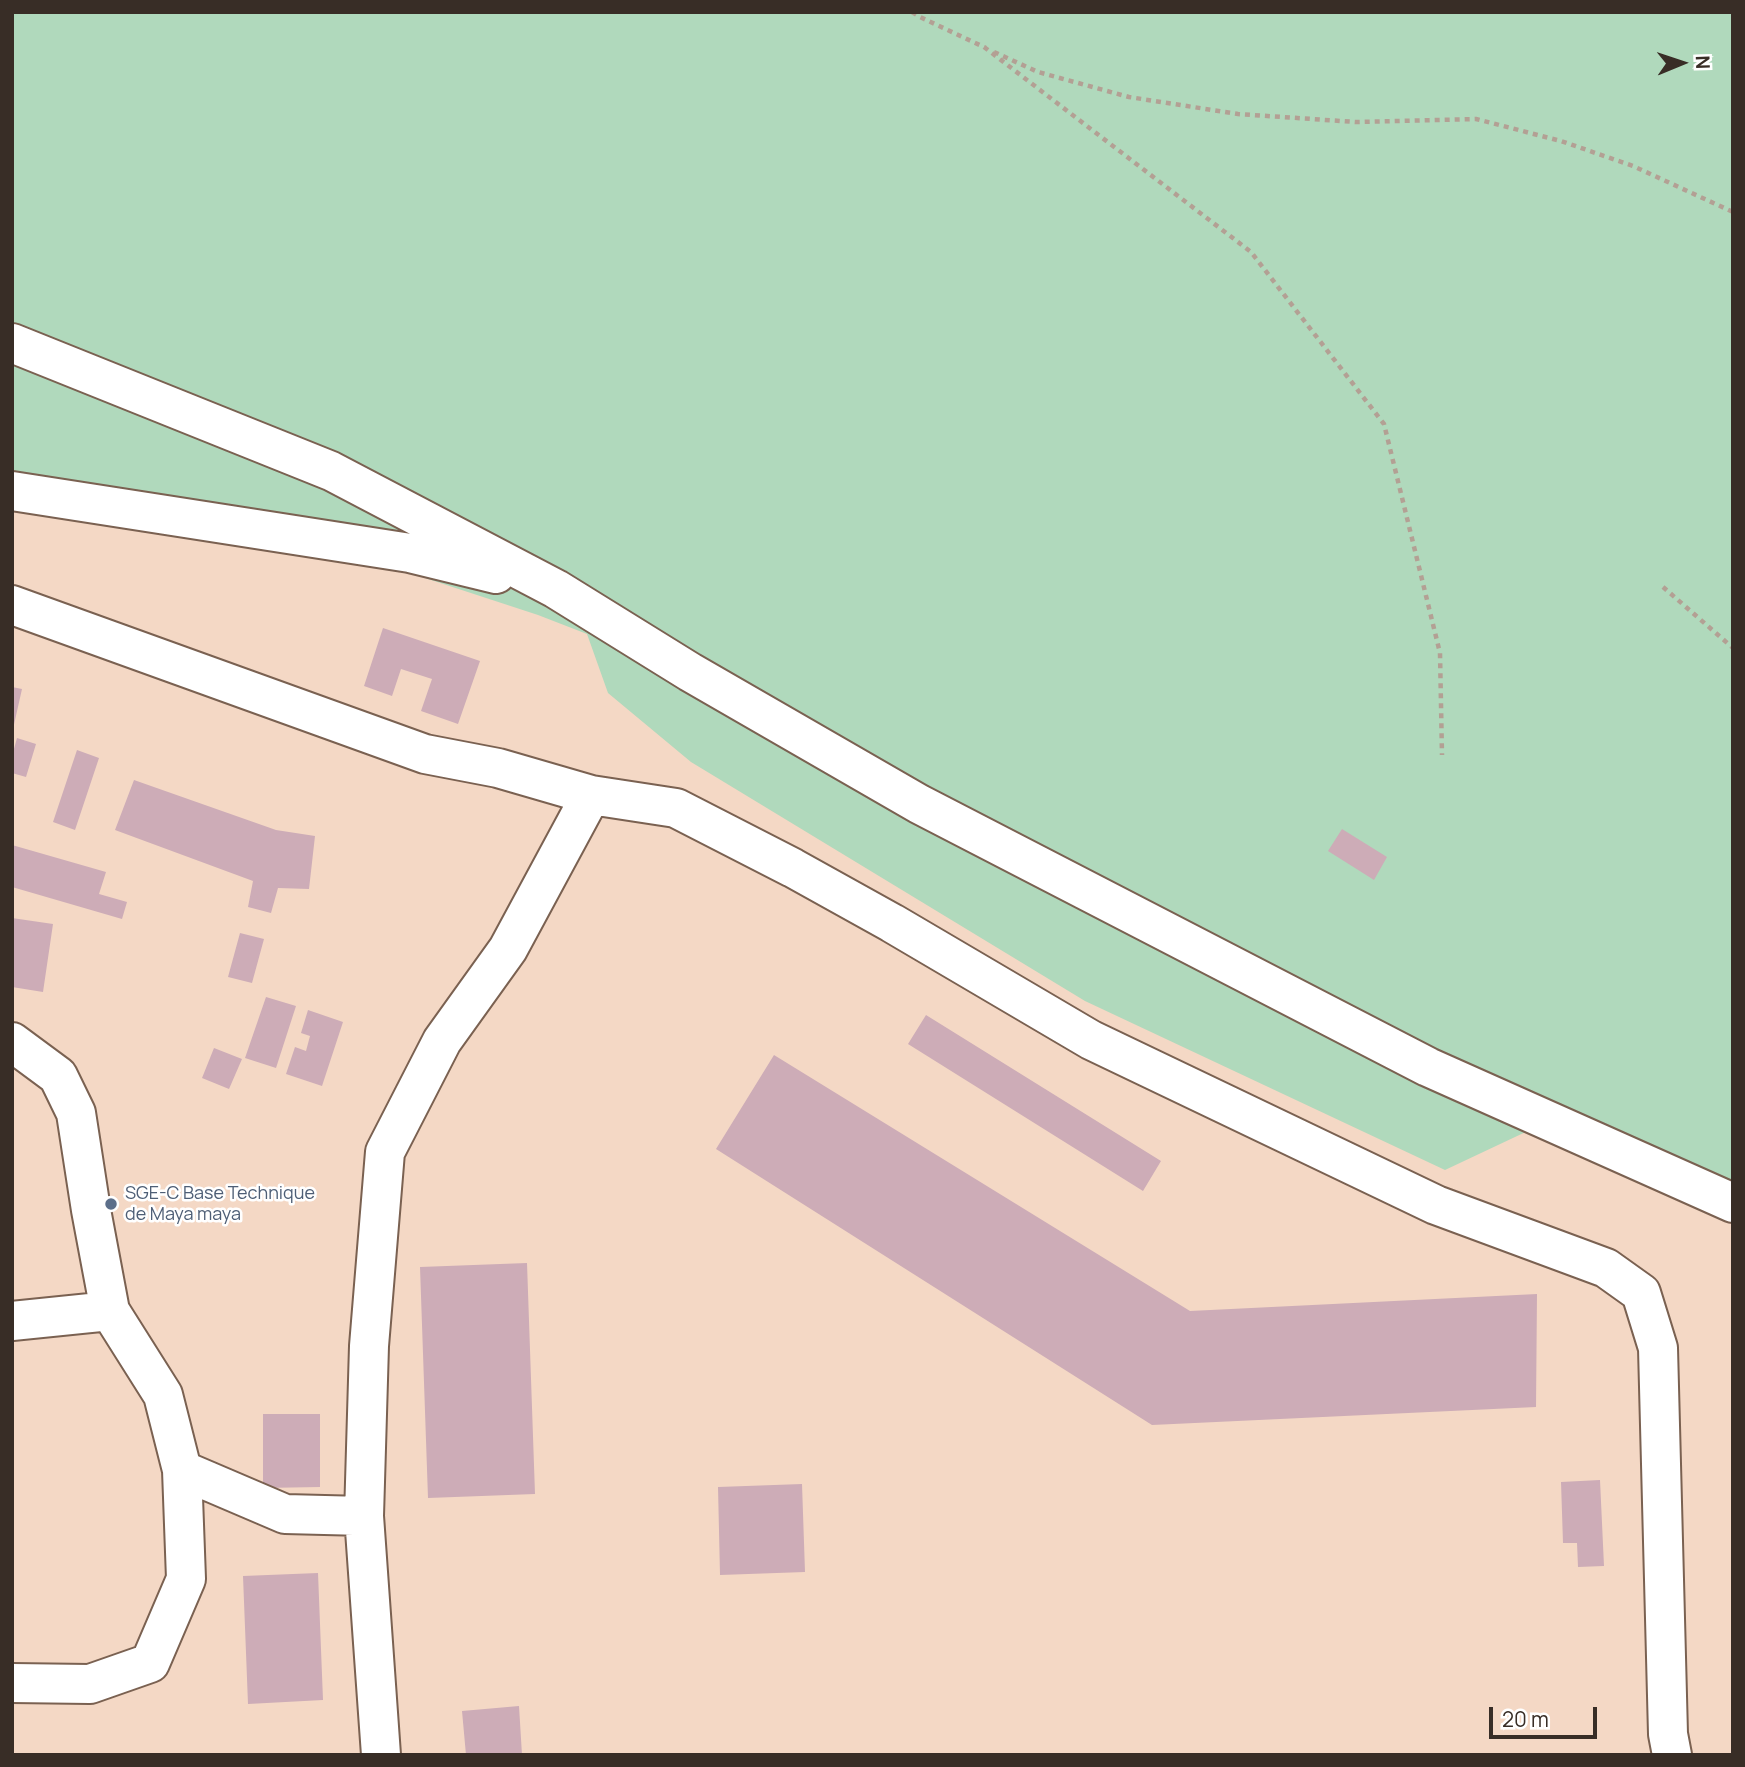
<!DOCTYPE html>
<style>
body{margin:0}
#map{position:relative;width:1745px;height:1767px;overflow:hidden;background:#ffe7d8;font-family:Manrope,sans-serif}
canvas{display:block}
.frame{position:absolute;inset:0;border:14px solid #382d26;pointer-events:none}
.north{position:absolute;left:1647px;top:28px;width:70px;height:70px;-webkit-text-stroke:5px #fff;paint-order:stroke;rotate:88deg;font-size:19px;font-weight:700;line-height:28px;text-align:center;color:#382d26}
.north::after{content:'';display:block;margin:auto;width:24px;height:32px;background:#382d26;clip-path:polygon(50% 0,100% 100%,50% 72%,0 100%)}
.scale{position:absolute;left:1489px;top:1707px;width:108px;height:32px;box-sizing:border-box;border:4px solid #382d26;border-top:0;padding-left:9px;font-size:21px;line-height:24px;white-space:nowrap;color:#382d26;-webkit-text-stroke:5px #fff;paint-order:stroke}
</style>
<div id="map">
<canvas width="1745" height="1767"></canvas>
<div class="frame"></div>
<div class="north">N</div>
<div class="scale">20 m</div>
</div>
<script>
const g = document.querySelector('canvas').getContext('2d');
g.lineJoin = 'round';
function fill(path, color) {
  g.fillStyle = color;
  g.fill(path, 'evenodd');
}
function toPath(rows) {
  const path = new Path2D();
  for (const r of rows) {
    path.moveTo(r[0], r[1]);
    for (let i = 2; i < r.length; i += 2) path.lineTo(r[i], r[i + 1]);
  }
  return path;
}
function stroke(path, color, width, dash) {
  g.strokeStyle = color;
  g.lineWidth = width;
  g.lineCap = dash ? 'butt' : 'round';
  g.setLineDash(dash || []);
  g.stroke(path);
}
function write(font, color, halo, rows, align = 'center') {
  g.font = font + ' Manrope,sans-serif';
  g.lineWidth = 5;
  g.setLineDash([]);
  g.textBaseline = 'middle';
  g.strokeStyle = halo;
  g.fillStyle = color;
  for (const [text, x, y, turn = 0] of rows) {
    g.save();
    g.translate(x, y);
    g.rotate((+turn || 0) * Math.PI / 180);
    g.textAlign = isNaN(turn) ? turn : align;
    if (halo) g.strokeText(text, 0, 0);
    g.fillText(text, 0, 0);
    g.restore();
  }
}
fill(toPath([
 [12,12,1733,12,1733,1755,12,1755]
]), '#f4d8c5');
fill(toPath([
 [12,12,1733,12,1733,1224,1532,1129,1445,1170,1085,1001,691,762,608,693,587,634,538,615,306,539,12,505]
]), '#b0d9bc');
fill(toPath([
 [383,628,480,661,458,724,421,711,432,679,401,669,392,696,364,686],
 [12,687,22,689,13,729,12,728],
 [17,738,36,744,26,777,12,773,12,756],
 [77,750,99,758,75,830,53,822],
 [134,780,276,830,315,836,309,889,278,888,271,913,248,907,253,881,115,830],
 [1342,829,1387,857,1374,880,1328,851],
 [12,845,106,872,99,894,127,902,122,919,12,887],
 [12,918,53,924,43,992,12,987],
 [240,933,264,939,252,983,228,977],
 [266,997,296,1006,276,1068,245,1058],
 [308,1010,343,1022,322,1086,286,1074,295,1047,306,1051,310,1036,301,1033],
 [926,1015,1161,1161,1143,1191,908,1044],
 [214,1048,242,1059,229,1089,202,1078],
 [774,1055,1190,1311,1537,1294,1536,1407,1152,1425,716,1149],
 [527,1263,535,1494,428,1498,420,1267],
 [263,1414,320,1414,320,1487,263,1488],
 [1600,1480,1604,1566,1578,1567,1577,1543,1563,1543,1561,1482],
 [802,1484,805,1572,720,1575,718,1487],
 [318,1573,323,1700,248,1704,243,1576],
 [519,1706,522,1755,466,1755,462,1711]
]), '#cdacb7');
const minor = toPath([
 [12,343,331,471,556,589,690,672,919,804,1428,1067,1733,1203],
 [12,491,410,553,496,574],
 [12,605,425,754,498,768,591,795,508,949,442,1041,385,1152,369,1346,364,1516,381,1755],
 [591,795,676,808,793,868,892,923,1091,1040,1436,1205,1606,1268,1641,1293,1658,1348,1668,1734,1672,1755],
 [12,1042,58,1076,76,1113,91,1210,110,1311,163,1395,182,1470,285,1514,364,1516],
 [12,1321,110,1311],
 [12,1683,90,1684,150,1663,186,1579,182,1470]
]);
stroke(minor, '#7a6151', 42);
stroke(toPath([
 [912,12,920,17,986,48],
 [984,47,1251,252,1384,424,1440,653,1442,755],
 [994,52,1038,72,1129,97,1238,114,1356,122,1476,119,1561,141,1633,166,1733,212],
 [1663,587,1733,648]
]), '#b3a094', 4.5, [5, 5]);
stroke(minor, '#fff', 38);
for (const [x, y, r, color] of [
 [111,1204,7,"#5c6f8a"]
]) {
  const dot = new Path2D();
  dot.arc(x, y, r, 0, 2 * Math.PI);
  g.fillStyle = color;
  g.fill(dot);
  stroke(dot, '#fff', 2.5);
}
write('18px', '#4e5e75', '#fff', [
 ["SGE-C Base Technique",125,1194],
 ["de Maya maya",125,1215]
], 'left');
</script>
